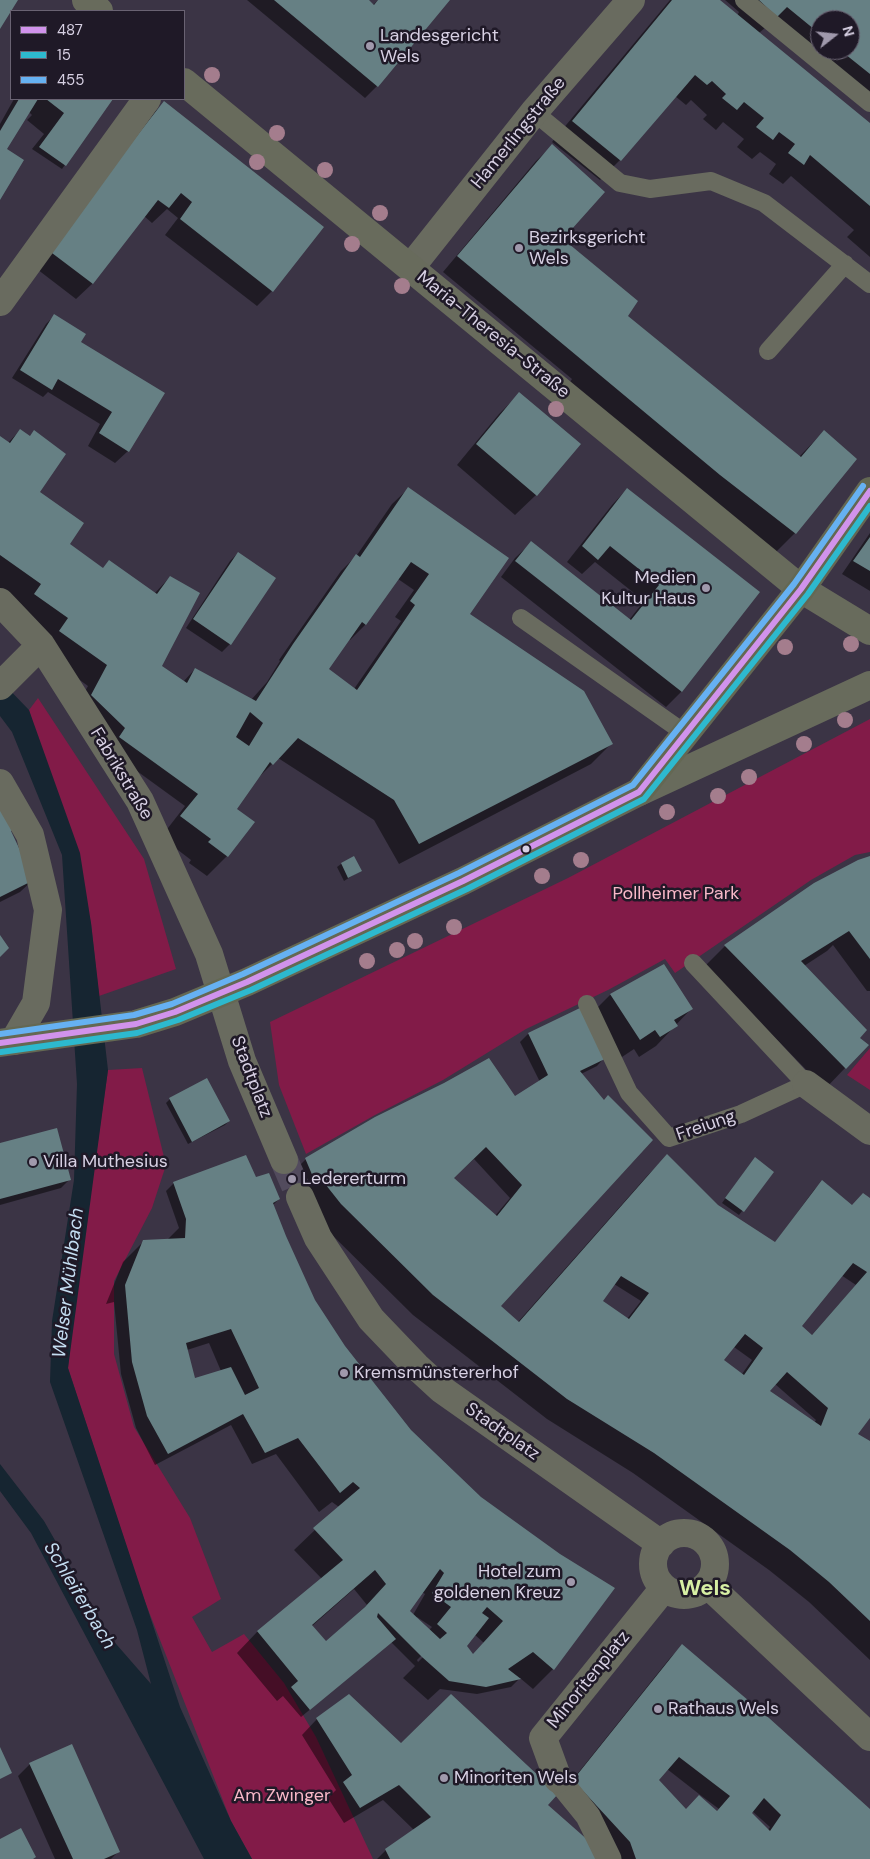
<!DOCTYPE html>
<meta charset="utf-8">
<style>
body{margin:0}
#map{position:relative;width:870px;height:1859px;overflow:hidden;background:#3b3445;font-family:"DM Sans",sans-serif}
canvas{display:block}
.legend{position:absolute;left:10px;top:10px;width:175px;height:90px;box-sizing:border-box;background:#1f1927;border:1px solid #696272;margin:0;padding:6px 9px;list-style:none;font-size:15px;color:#d7d0e3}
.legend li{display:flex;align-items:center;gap:10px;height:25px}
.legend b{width:25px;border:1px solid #696272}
.north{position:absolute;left:810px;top:10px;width:50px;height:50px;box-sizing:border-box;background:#1f1927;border:1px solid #696272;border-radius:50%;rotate:74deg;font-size:14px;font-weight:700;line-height:20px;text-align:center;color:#d7d0e3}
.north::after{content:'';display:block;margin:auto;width:18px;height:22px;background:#a099ac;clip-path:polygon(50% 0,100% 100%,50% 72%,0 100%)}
</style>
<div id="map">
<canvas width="870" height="1859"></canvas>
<ul class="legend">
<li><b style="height:6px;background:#d193ec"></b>487</li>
<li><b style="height:6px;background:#2db9ce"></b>15</li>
<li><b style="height:6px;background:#66b1f2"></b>455</li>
</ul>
<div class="north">N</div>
</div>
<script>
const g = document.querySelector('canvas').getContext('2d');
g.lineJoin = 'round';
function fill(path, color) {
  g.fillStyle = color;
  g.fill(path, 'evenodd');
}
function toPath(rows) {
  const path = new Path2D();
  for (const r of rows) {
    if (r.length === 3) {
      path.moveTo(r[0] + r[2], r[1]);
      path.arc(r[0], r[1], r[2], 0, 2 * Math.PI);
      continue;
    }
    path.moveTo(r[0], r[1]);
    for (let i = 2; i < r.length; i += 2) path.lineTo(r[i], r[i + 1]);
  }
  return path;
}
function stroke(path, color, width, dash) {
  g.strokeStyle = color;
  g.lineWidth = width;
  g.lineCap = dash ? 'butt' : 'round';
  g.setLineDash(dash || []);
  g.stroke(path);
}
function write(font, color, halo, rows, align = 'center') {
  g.font = font + ' "DM Sans",sans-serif';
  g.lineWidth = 5;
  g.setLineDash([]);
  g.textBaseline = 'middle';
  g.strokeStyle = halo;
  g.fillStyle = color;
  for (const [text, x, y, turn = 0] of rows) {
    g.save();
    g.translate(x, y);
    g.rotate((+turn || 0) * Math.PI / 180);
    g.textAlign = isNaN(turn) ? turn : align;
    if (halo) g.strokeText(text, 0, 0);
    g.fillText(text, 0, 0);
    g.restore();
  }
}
fill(toPath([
 [38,698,144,859,176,969,99,996,91,923,29,710],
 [870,719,870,852,855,855,811,880,675,973,665,959,608,990,526,1029,443,1080,375,1115,306,1154,279,1085,270,1022,568,878],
 [870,1048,870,1090,847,1075],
 [142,1068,166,1165,152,1208,114,1281,114,1354,134,1427,190,1518,221,1599,192,1617,212,1652,244,1634,284,1683,316,1737,373,1859,252,1859,231,1821,142,1594,68,1368,74,1311,108,1070]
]), '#821b48');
fill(toPath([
 [0,680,29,710,80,853,91,923,108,1070,68,1368,180,1707,231,1821,252,1859,204,1859,31,1533,0,1491,0,1464,44,1521,110,1637,151,1684,137,1630,50,1382,52,1321,74,1180,77,1084,62,855,12,732,0,716]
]), '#162531');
fill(toPath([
 [247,0,367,0,373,5,378,0,448,0,377,86,365,98],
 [670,0,717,0,737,16,739,12,725,0,870,0,870,94,766,27,759,33,870,125,870,257,847,237,854,230,791,176,783,184,769,174,776,164,760,152,752,159,737,147,744,139,723,122,716,130,703,119,707,115,691,100,686,105,675,96,620,160,600,180,552,142],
 [820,20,850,20,850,50,820,50],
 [14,99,112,99,62,169,32,149,44,134,27,120,32,115,29,112,5,150,0,198,0,124],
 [164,103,272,291,257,306,165,235,178,218,167,209,152,223,144,216,92,284,76,299,33,266,148,118],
 [552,146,561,240,616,327,799,457,824,431,795,533,775,553,568,385,572,379,443,272,536,161],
 [54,316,77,346,163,394,128,451,115,463,88,446,100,424,48,392,43,397,12,378,46,324],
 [519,394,579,444,536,495,515,515,457,465,499,414],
 [20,430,38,492,68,545,102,569,154,594,170,577,160,667,183,682,195,669,251,700,267,682,280,661,279,660,341,571,357,555,392,504,408,489,464,620,611,744,591,764,399,864,374,820,278,758,254,782,236,809,227,856,207,876,189,863,191,860,161,837,185,806,108,750,116,736,104,747,72,715,88,686,40,651,15,615,22,605,0,589,0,438,8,443],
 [398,579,414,590,395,617,401,621,354,689,327,670,349,639,350,640,365,625],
 [627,489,758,592,681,692,666,707,501,577,515,558,531,543,629,620,644,601,595,562,582,574,567,562,612,505],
 [870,533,870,591,842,574],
 [238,553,230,644,222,652,186,628,230,561],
 [0,801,10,831,33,880,20,892,0,902],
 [870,858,870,991,867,991,833,945,827,951,804,966,859,1038,867,1045,825,1089,705,966,725,946],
 [341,864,360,871,344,881,337,867],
 [664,966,691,1009,656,1046,639,1057,634,1049,619,1059,590,1015,610,995],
 [528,1034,605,1057,597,1066,581,1074,499,1306,518,1322,647,1176,667,1156,717,1206,774,1244,814,1190,822,1182,852,1206,870,1200,870,1416,856,1434,870,1443,870,1660,809,1602,769,1570,633,1473,547,1419,413,1315,321,1224,295,1203,285,1180,306,1159,515,1098,540,1082,520,1042],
 [474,1159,510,1198,495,1216,453,1178],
 [841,1275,856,1285,811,1336,800,1326],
 [614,1284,641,1301,627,1319,601,1301],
 [734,1347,752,1360,742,1374,722,1361],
 [775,1384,816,1420,814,1423,768,1392],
 [170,1099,229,1121,225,1125,188,1144,166,1103],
 [0,1144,69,1180,61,1188,0,1205],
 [751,1163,772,1172,739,1215,722,1203],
 [255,1178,279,1199,273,1205,285,1236,314,1301,553,1669,533,1689,520,1678,511,1687,477,1694,440,1689,428,1700,403,1678,415,1666,391,1642,301,1717,283,1696,277,1701,237,1653,257,1632,322,1579,294,1550,339,1507,332,1502,319,1512,276,1454,252,1464,231,1425,155,1465,136,1428,121,1374,114,1302,106,1304,123,1262,144,1241,167,1240,179,1228,166,1191,174,1183],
 [209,1343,221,1371,194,1380,187,1350],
 [354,1589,367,1605,326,1642,312,1626],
 [422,1592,425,1594,413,1615,408,1611],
 [417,1617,432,1627,429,1630,416,1618],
 [474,1634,484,1643,465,1664,465,1646],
 [425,1652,427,1653,418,1662,417,1660],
 [682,1646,870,1813,870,1859,620,1859,562,1793,670,1658],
 [667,1769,699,1794,719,1809,716,1812,686,1810,657,1780],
 [752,1811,770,1827,768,1830,750,1813],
 [317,1719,401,1745,546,1805,597,1859,377,1859,386,1850,414,1830,383,1800,344,1823,328,1798,336,1790,302,1735],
 [30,1764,119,1851,111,1859,55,1859,18,1776]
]), '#0007');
fill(toPath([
 [0,0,18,0,0,29],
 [274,0,369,0,374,5,378,0,450,0,378,87],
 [672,0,720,0,870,123,870,206,810,155,804,165,788,153,795,144,779,132,773,140,756,127,764,118,744,102,737,110,722,98,726,94,712,81,707,85,695,75,621,161,572,121],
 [759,0,870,0,870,74,840,50,850,50,850,20,820,20,820,34,787,7,777,17],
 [19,99,38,99,7,149,24,160,0,200,0,131],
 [46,99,113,99,66,166,39,147,64,113],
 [164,101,324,227,273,292,180,219,192,202,181,193,169,208,158,200,93,284,48,250],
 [552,144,605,192,563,239,638,301,628,316,801,457,824,430,857,459,796,534,720,475,457,256],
 [54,314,86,334,81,342,165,393,129,452,99,433,112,412,58,379,52,390,20,370],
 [519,392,581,444,537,496,476,444],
 [20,429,30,436,34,430,66,454,40,492,84,523,70,544,103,568,109,560,157,594,170,576,200,593,162,666,187,683,195,668,256,701,293,644,356,554,360,557,408,487,509,558,470,614,584,691,613,744,419,844,394,800,298,738,273,765,270,762,237,809,255,822,228,857,208,842,211,839,180,816,198,794,119,737,125,728,91,695,107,665,59,631,68,618,34,594,41,584,0,555,0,436,10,443],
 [411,562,429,574,410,601,415,605,357,690,329,669,362,622,366,625],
 [250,712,263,723,249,746,236,737],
 [627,488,760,592,682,692,515,561,531,541,631,620,659,585,610,546,598,560,582,546],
 [870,537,870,571,853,561],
 [238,552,276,578,231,645,193,619],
 [0,799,16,827,11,831,34,880,0,897],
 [354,856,362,871,348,878,341,863],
 [870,856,870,959,849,931,801,961,867,1030,860,1038,869,1045,846,1069,724,945,814,883,858,860],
 [0,935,9,948,0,957],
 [664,964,693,1009,674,1020,678,1026,660,1037,655,1030,640,1040,610,994],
 [582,1007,607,1058,580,1071,604,1100,608,1095,653,1140,501,1306,519,1322,667,1154,718,1205,775,1242,822,1180,852,1205,863,1193,870,1198,870,1418,858,1434,870,1441,870,1621,829,1582,790,1550,654,1453,567,1399,433,1295,341,1204,322,1180,316,1184,305,1158,375,1117,444,1083,489,1058,515,1096,548,1075,528,1033],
 [486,1147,522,1185,497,1216,454,1178],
 [853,1263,867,1272,812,1335,802,1326],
 [621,1276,649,1293,629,1319,603,1301],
 [745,1334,763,1348,744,1375,724,1360],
 [787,1372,828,1408,821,1426,770,1391],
 [207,1078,230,1121,192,1142,169,1098],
 [57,1128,71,1180,0,1199,0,1143],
 [246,1155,256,1177,269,1173,280,1199,273,1203,286,1236,315,1300,345,1346,411,1430,481,1497,560,1554,615,1588,554,1670,533,1652,508,1669,521,1679,486,1687,449,1681,422,1657,378,1613,377,1617,396,1639,310,1710,291,1687,298,1681,257,1631,343,1560,313,1528,360,1488,353,1482,340,1493,298,1438,265,1453,243,1414,168,1454,147,1416,132,1362,125,1285,143,1240,185,1238,186,1219,173,1182],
 [231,1329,259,1388,245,1395,231,1367,195,1378,186,1343],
 [440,1569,444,1573,432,1593,451,1607,437,1624,447,1633,440,1639,410,1611],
 [375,1570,386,1584,365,1607,326,1641,312,1625],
 [487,1607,503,1621,473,1654,467,1646,489,1618,482,1613],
 [755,1157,774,1172,744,1212,725,1198],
 [682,1644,769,1718,870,1809,870,1859,636,1859,630,1842,573,1780],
 [679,1757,730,1796,717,1811,699,1795,686,1809,659,1780],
 [764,1798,781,1815,770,1831,752,1813],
 [349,1694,401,1743,451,1694,558,1794,548,1805,598,1849,598,1859,390,1859,385,1849,431,1817,399,1785,360,1808,343,1782,352,1775,316,1718],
 [72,1744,120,1852,104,1859,73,1859,29,1763],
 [0,1747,12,1773,0,1779],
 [21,1828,36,1857,33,1859,0,1859,0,1839]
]), '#668084');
stroke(toPath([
 [284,1160,300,1197]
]), '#524b5d', 28, [28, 14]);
stroke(toPath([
 [744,0,870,103],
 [534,112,620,183,650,189,711,181,764,203,870,284],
 [768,351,845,264],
 [521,618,686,734],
 [587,1004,629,1093,669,1138,741,1114,806,1084,693,963]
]), '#696b5f', 18);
stroke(toPath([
 [558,1779,588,1816,609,1859]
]), '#696b5f', 25);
stroke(toPath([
 [411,267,534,112,631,0],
 [0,302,147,99],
 [0,602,41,645,140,801,209,954,242,1061,284,1160],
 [0,686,41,645],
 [0,783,30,835,48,910,36,1003,14,1041],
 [806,1084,870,1131],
 [300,1197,318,1238,371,1319,416,1366,441,1389,661,1544],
 [684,1564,31],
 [708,1585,870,1737],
 [558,1779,543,1738,664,1588]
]), '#696b5f', 28);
stroke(toPath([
 [86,0,99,11],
 [184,82,801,589,870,631],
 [639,792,870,685]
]), '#686b5c', 28);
stroke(toPath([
 [0,1043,136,1024,175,1012,247,982,463,881,639,792,801,589,870,491]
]), '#646853', 28);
stroke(toPath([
 [0,1043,136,1024,175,1012,247,982,463,881,639,792,801,589,870,491]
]), '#d193ec', 6);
stroke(toPath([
 [1,1052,137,1033,178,1020,251,990,467,889,644,799,808,594,870,506]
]), '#2db9ce', 6);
stroke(toPath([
 [0,1034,134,1015,172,1004,243,974,459,873,633,785,794,584,863,486]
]), '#66b1f2', 6);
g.fillStyle = '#a47d8d';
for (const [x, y] of [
 [212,75],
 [277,133],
 [257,162],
 [325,170],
 [380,213],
 [352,244],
 [402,286],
 [556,409],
 [851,644],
 [785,647],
 [845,720],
 [804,744],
 [749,777],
 [718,796],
 [667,812],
 [581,860],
 [542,876],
 [454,927],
 [415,941],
 [397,950],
 [367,961]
]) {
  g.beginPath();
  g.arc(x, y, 8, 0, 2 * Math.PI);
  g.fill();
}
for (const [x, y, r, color] of [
 [370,46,5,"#a099ac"],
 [519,248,5,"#a099ac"],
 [706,588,5,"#a099ac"],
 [526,849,4.5,"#d7d0e3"],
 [33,1162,5,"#a099ac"],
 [292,1179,5,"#a099ac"],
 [344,1373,5,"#a099ac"],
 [571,1582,5,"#a099ac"],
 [658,1709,5,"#a099ac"],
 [444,1778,5,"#a099ac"]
]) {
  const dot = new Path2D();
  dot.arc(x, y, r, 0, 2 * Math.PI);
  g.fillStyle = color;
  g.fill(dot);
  stroke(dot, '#1f1927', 2);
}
write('18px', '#d7d0e3', '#1f1927', [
 ["Landesgericht",380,36],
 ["Wels",380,57],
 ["Bezirksgericht",529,238],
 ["Wels",529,259],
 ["Medien",696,578,"right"],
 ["Kultur Haus",696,599,"right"],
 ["Villa Muthesius",43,1162],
 ["Ledererturm",302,1179],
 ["Kremsmünstererhof",354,1373],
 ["Hotel zum",561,1572,"right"],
 ["goldenen Kreuz",561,1593,"right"],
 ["Rathaus Wels",668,1709],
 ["Minoriten Wels",454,1778]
], 'left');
write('18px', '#d7d0e3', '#1f1927', [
 ["Hamerlingstraße",519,133,-51],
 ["Maria-Theresia-Straße",493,335,39],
 ["Fabrikstraße",121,774,59],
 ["Stadtplatz",251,1077,69],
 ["Freiung",706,1126,-19],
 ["Stadtplatz",502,1432,35],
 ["Minoritenplatz",589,1680,-51]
]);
write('18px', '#f9b8c8', '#1f1927', [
 ["Pollheimer Park",676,894],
 ["Am Zwinger",282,1796]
]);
write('italic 19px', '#c4ddf1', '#1f1927', [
 ["Welser Mühlbach",69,1283,-83],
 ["Schleiferbach",79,1596,59]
]);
write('bold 22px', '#d7efa4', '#1f1927', [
 ["Wels",705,1589]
]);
</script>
